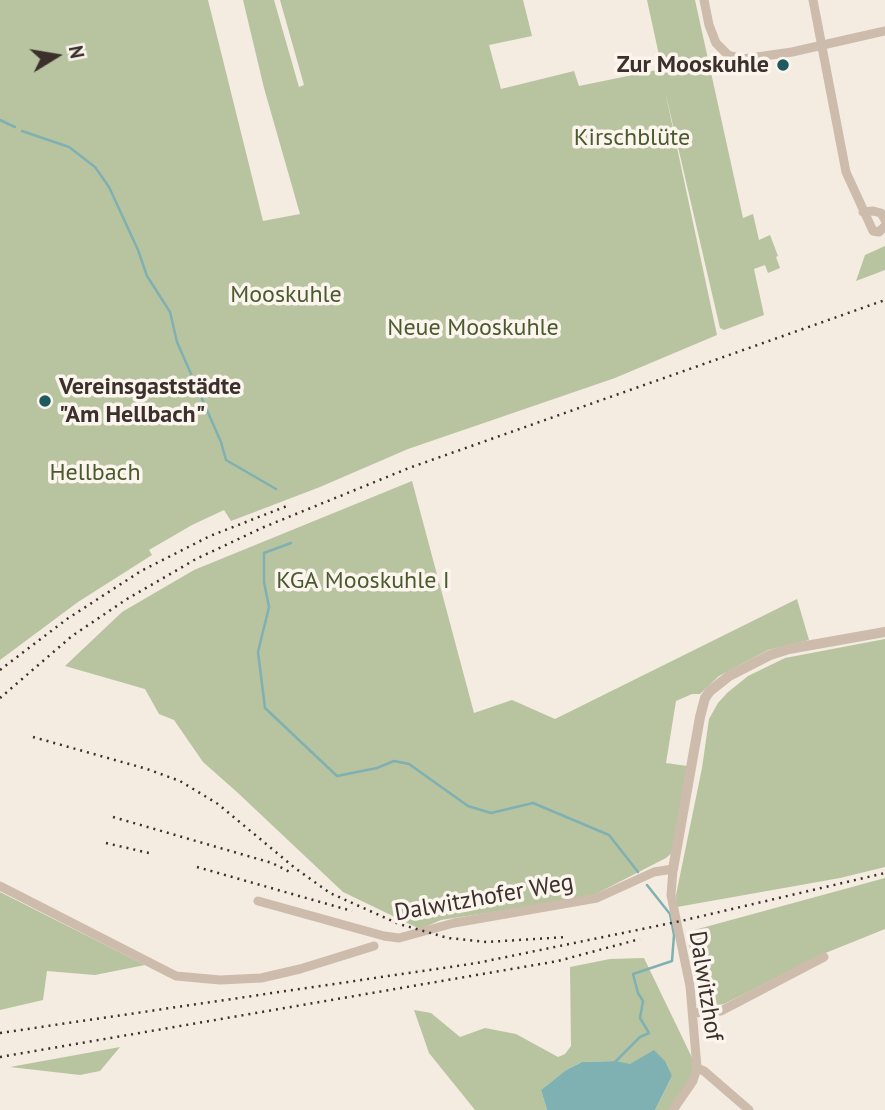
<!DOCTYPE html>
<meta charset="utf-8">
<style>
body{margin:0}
#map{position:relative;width:885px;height:1110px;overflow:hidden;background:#f4ebe1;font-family:"PT Sans",sans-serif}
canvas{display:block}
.north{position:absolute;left:21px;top:21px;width:70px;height:70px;-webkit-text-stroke:5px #fbf5ee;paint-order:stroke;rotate:79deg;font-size:19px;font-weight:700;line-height:28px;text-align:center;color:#3b302b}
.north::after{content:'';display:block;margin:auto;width:24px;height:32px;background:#3b302b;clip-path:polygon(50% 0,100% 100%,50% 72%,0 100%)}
</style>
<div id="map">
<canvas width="885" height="1110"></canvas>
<div class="north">N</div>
</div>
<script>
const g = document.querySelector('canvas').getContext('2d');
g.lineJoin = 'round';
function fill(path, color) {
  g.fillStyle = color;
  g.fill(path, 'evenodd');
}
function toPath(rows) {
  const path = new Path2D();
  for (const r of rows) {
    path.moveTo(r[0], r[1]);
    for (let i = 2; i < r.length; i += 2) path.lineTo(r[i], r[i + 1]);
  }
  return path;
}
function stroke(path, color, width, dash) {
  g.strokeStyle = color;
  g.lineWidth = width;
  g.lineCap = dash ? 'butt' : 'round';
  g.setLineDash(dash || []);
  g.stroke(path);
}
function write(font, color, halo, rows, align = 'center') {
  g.font = font + ' "PT Sans",sans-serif';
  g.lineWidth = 7;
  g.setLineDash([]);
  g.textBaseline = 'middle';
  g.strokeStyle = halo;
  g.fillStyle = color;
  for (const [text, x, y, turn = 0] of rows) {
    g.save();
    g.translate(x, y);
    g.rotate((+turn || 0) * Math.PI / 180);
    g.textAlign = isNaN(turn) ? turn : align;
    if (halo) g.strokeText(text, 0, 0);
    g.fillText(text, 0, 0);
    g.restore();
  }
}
fill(toPath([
 [0,0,208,0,263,221,300,214,264,88,243,0,274,0,299,87,304,85,280,0,523,0,532,36,489,45,501,89,574,71,579,86,662,69,647,0,695,0,743,218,753,214,759,240,770,235,778,256,776,257,780,268,768,273,765,265,754,269,764,315,724,330,720,328,665,91,717,335,615,378,408,449,320,487,231,521,224,510,192,525,149,550,152,555,78,602,0,660],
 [885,246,885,270,856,281,865,255],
 [412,481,474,713,512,700,555,719,797,599,809,640,768,650,719,676,700,694,692,694,676,701,666,763,687,766,673,852,666,858,590,897,441,920,420,929,343,892,238,793,203,762,174,720,159,714,145,689,65,666,122,612,194,570],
 [885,639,885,867,840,878,677,907,676,895,702,768,709,719,718,703,727,693,748,676,785,658],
 [885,878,885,929,823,954,724,1004,718,1005,705,1001,698,995,687,932],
 [0,892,145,965,95,975,47,971,43,1000,0,1010],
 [644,958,697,1068,673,1110,655,1110,672,1076,616,1061,582,1062,566,1070,541,1090,547,1110,475,1110,429,1053,414,1010,431,1013,460,1037,485,1028,516,1034,558,1057,565,1054,571,1046,570,967,610,959],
 [120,1047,100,1071,80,1075,10,1067]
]), '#b8c4a0');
fill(toPath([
 [654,1050,665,1061,672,1076,655,1110,547,1110,541,1090,566,1070,582,1062,616,1061,630,1064]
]), '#7fb0b2');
stroke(toPath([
 [0,120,15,127],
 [22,131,69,147,95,167,109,187,138,250,147,276,170,312,177,342,221,442,226,460,276,489],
 [291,543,264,553,264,582,269,607,258,652,265,708,337,776,377,768,394,761,409,764,468,806,491,813,533,803,609,835,638,872],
 [615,1062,640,1037,649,1033,640,1018,643,1001,638,993,633,974,672,961,674,935,670,914,647,885]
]), '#7fb0b2', 2.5);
stroke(toPath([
 [704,0,709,25,716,43,728,55,743,59,792,52,885,31],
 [813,0,846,172,873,231,879,232,885,226],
 [863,212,873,211,881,213,885,220],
 [0,886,176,976,220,980,261,978,300,969,374,946],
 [258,901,384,936,399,938,454,923,597,898,654,872,673,869,671,895,690,986,697,1068,693,1081,673,1110],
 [694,1013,721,1011,824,957],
 [697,1068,704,1071,749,1110]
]), '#cdbbac', 9);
stroke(toPath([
 [673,869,700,717,705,698,710,691,729,676,770,655,789,649,885,632]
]), '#cdbbac', 10);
stroke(toPath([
 [0,670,67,619,141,571,210,536,287,506],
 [0,698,72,636,127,599,196,559,264,527,409,468,885,300],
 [33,737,147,769,180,781,218,804,295,868,330,893,399,924,448,938,487,942,567,937],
 [113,817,272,863,292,873],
 [106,843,153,854],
 [197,867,352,911],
 [0,1033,477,963,681,921,885,873],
 [0,1057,558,961,640,939]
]), '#3b302b', 2.5, [2, 5]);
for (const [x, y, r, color] of [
 [783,65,7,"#1f5a5e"],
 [45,401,7,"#1f5a5e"]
]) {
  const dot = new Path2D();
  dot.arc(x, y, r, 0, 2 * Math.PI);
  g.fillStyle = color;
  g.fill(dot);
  stroke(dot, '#fbf5ee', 2.5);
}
write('bold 24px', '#3b302b', '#fbf5ee', [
 ["Zur Mooskuhle",769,65],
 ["Vereinsgaststädte",59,387,"left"],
 ["\"Am Hellbach\"",59,415,"left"]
], 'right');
write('24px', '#4a5a2e', '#fbf5ee', [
 ["Kirschblüte",632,138],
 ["Mooskuhle",286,295],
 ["Neue Mooskuhle",473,328],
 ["Hellbach",95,473],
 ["KGA Mooskuhle I",363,581]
]);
write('24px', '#3b302b', '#fbf5ee', [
 ["Dalwitzhofer Weg",484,898,-10],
 ["Dalwitzhof",705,986,81]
]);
</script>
